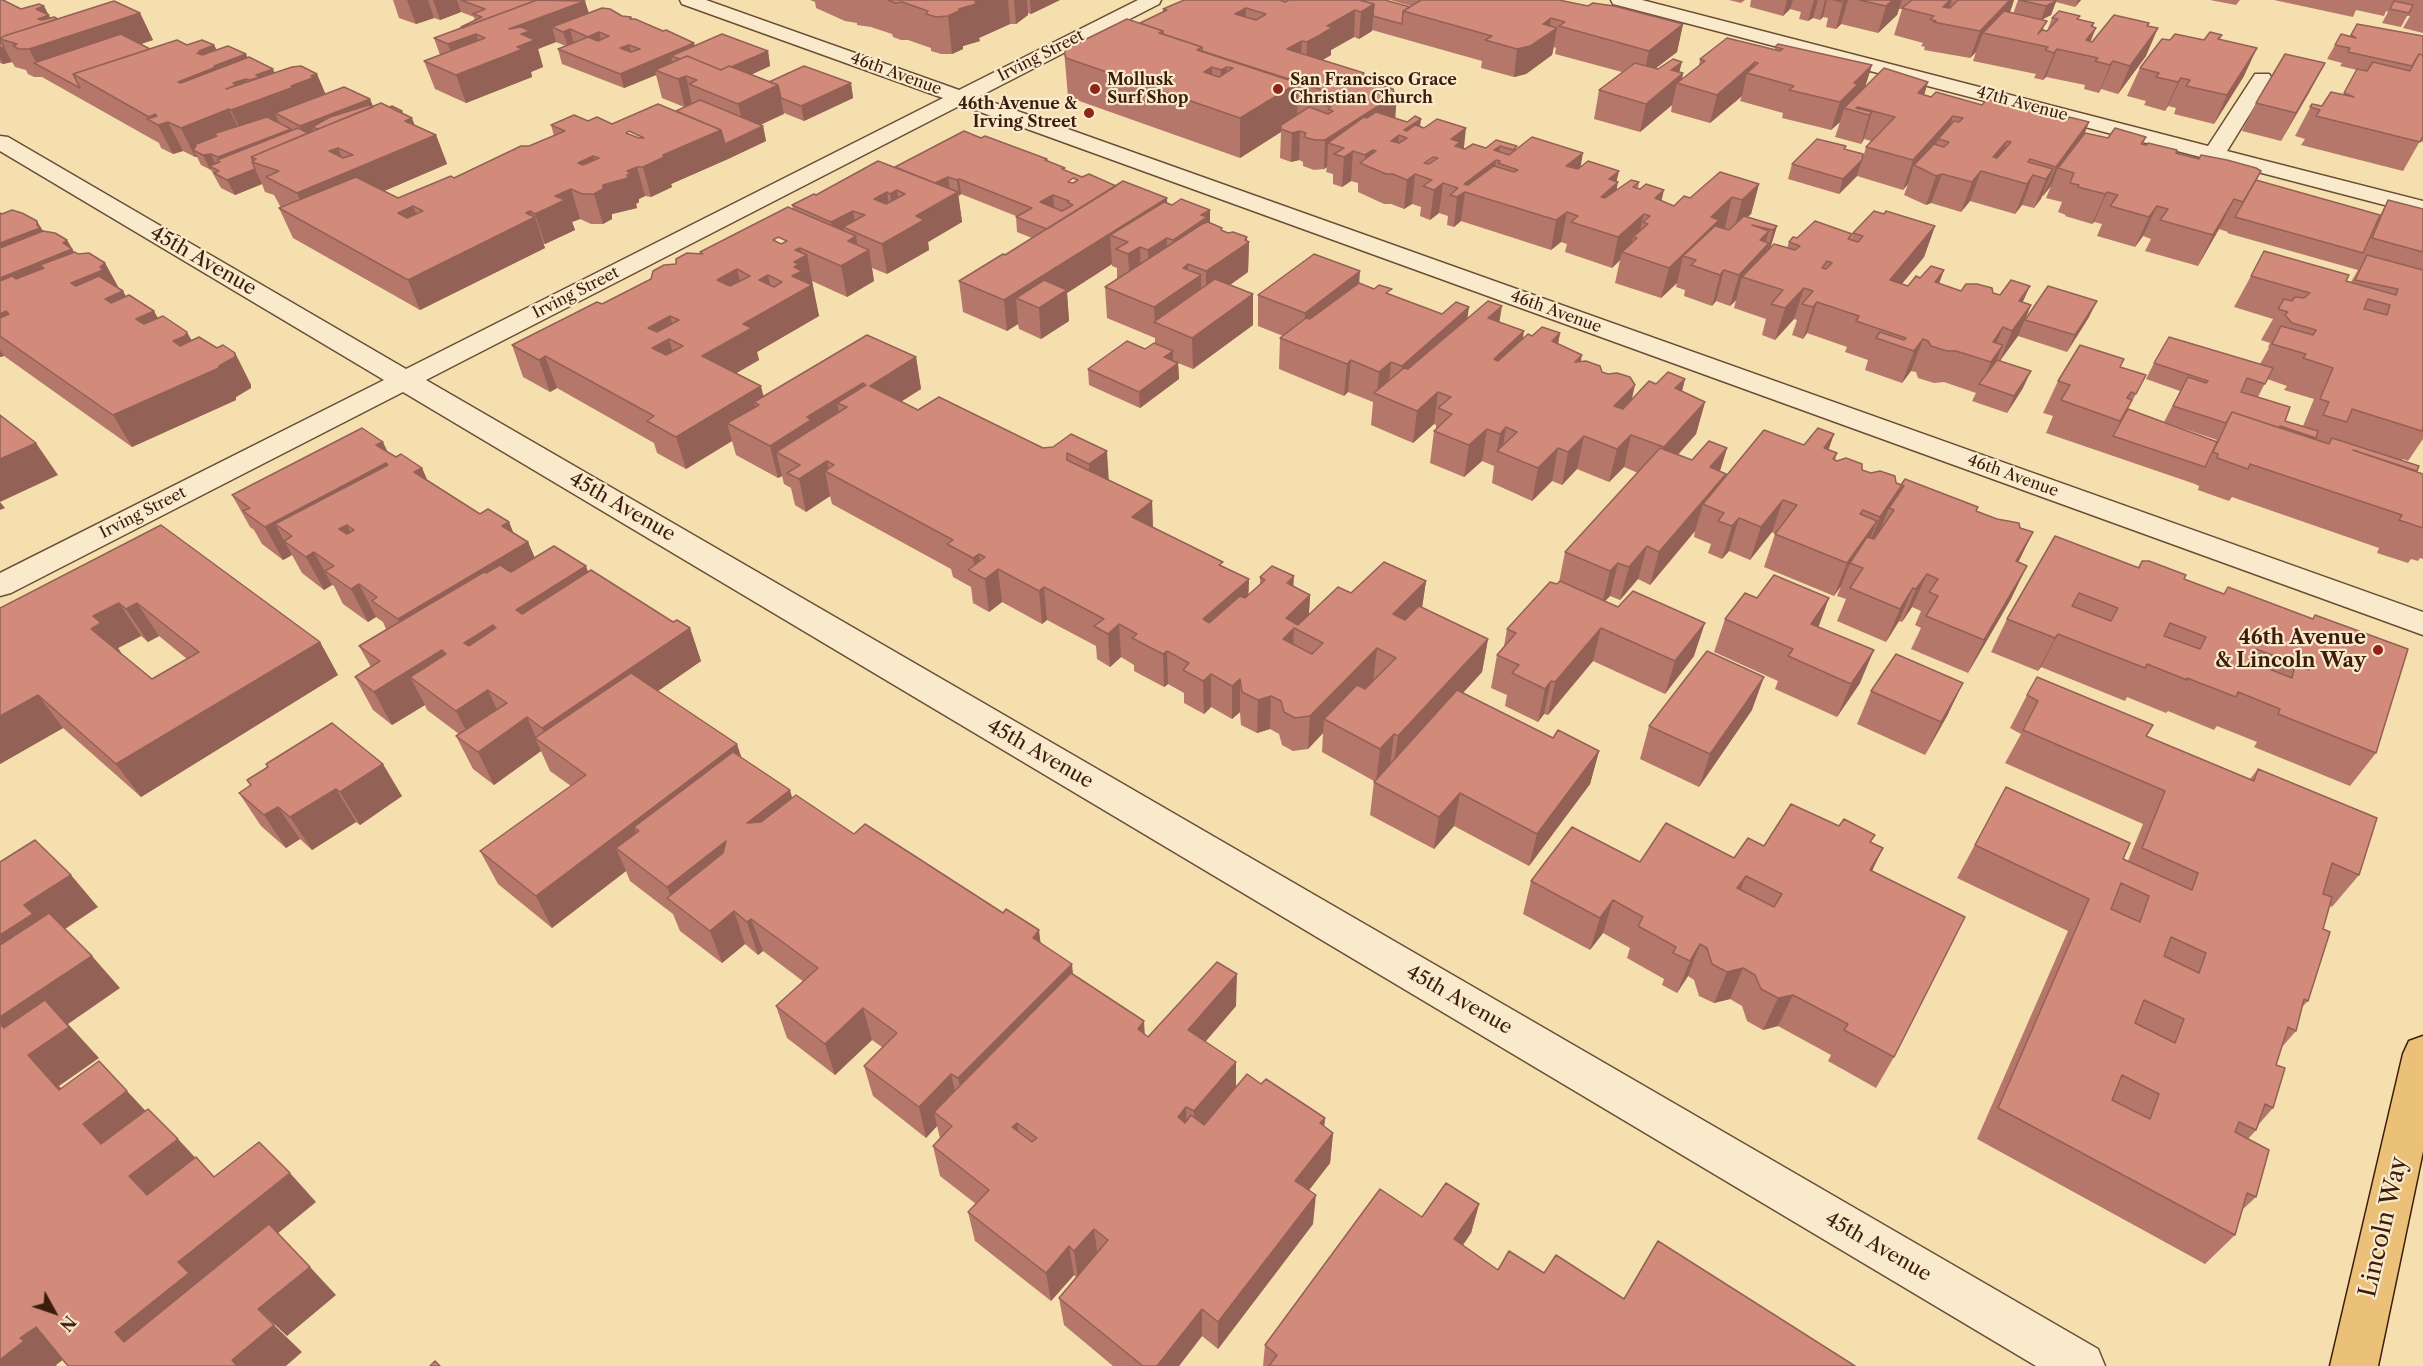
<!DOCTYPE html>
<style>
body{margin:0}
#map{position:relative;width:2423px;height:1366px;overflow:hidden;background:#f6dfaf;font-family:"Libre Caslon Text",serif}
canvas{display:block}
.north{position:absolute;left:24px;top:1282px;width:60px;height:60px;-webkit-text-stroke:4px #f9eacb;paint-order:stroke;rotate:130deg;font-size:16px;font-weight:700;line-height:24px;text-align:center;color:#3c1c0d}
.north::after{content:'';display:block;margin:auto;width:21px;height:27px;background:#3c1c0d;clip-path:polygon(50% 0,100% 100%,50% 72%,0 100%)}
</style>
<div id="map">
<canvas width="2423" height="1366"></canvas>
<div class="north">N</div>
</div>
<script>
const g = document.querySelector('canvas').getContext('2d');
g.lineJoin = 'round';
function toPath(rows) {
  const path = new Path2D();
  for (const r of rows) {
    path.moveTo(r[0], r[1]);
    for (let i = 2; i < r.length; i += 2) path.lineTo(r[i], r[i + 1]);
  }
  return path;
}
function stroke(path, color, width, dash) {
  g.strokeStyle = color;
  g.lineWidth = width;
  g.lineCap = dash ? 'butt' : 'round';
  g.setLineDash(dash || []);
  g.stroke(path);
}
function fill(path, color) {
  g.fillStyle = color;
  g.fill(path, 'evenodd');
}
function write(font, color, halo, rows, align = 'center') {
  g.font = font + ' "Libre Caslon Text",serif';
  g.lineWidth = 4.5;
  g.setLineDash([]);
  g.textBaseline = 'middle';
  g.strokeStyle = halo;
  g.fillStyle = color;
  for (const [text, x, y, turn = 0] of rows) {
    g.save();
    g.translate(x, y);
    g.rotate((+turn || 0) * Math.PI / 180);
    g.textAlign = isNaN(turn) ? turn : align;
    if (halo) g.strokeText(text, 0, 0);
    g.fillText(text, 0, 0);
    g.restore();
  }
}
const minor = toPath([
 [680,0,706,0,959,90,1138,0,1161,0,1159,4,978,97,2423,612,2423,635,961,105,426,380,2098,1349,2105,1366,2036,1366,403,392,11,593,0,596,0,573,384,380,0,151,0,136,8,137,406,369,943,98,682,4,680,0],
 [1611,0,1642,0,2208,146,2255,74,2269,74,2272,78,2227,151,2423,201,2423,215,1613,4,1611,0]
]);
const major = toPath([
 [2423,1036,2423,1151,2378,1366,2330,1366,2403,1054,2409,1041,2423,1036]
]);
stroke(minor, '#6a4d36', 3);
stroke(major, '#3c1c0d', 3);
fill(minor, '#f9eacb');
fill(major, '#ebc078');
fill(toPath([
 [0,0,21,9,50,18,58,19,140,13,153,40,141,44,150,49,187,45,214,45,217,50,247,58,274,73,326,94,370,99,373,107,390,107,402,111,403,114,415,125,436,135,447,164,384,191,398,198,454,178,554,136,551,125,588,121,612,124,676,111,684,107,662,98,656,75,624,88,562,64,558,49,566,46,556,42,538,49,543,67,531,72,532,77,466,103,435,89,424,61,440,55,434,38,461,28,475,21,474,17,461,12,440,20,434,18,416,24,399,18,393,0,584,0,589,13,631,17,632,19,694,43,694,46,768,51,770,66,751,75,769,82,851,83,853,98,804,121,784,113,760,125,763,126,766,141,728,159,671,184,672,187,651,197,645,196,639,199,639,202,636,204,637,208,612,214,612,219,603,224,591,224,580,219,572,222,575,230,545,244,543,243,545,248,420,310,293,238,279,208,281,207,280,206,274,195,265,192,262,184,235,195,221,188,211,170,201,165,197,157,195,157,183,151,173,154,161,148,159,143,42,77,34,77,28,74,26,70,15,67,12,62,3,64,0,63],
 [629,131,644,138,639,138,626,133],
 [810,0,1060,0,1031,14,1028,13,1028,15,1016,24,1010,24,979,38,980,41,963,46,963,49,952,54,941,54,931,51,931,48,908,40,901,40,893,37,892,34,871,27,857,25,857,23,845,21,816,8,815,2],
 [1184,0,1385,0,1410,7,1411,6,1390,0,1559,0,1588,6,1683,24,1677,52,1656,68,1683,73,1682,79,1699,66,1700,59,1775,50,1775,47,1872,65,1865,87,1928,82,1924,95,1982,105,2032,111,2068,119,2089,122,2085,133,2108,138,2146,137,2143,144,2199,159,2261,171,2256,181,2380,215,2388,200,2423,209,2423,439,2408,461,2403,459,2402,461,2419,466,2416,472,2423,474,2423,559,2420,558,2418,561,2411,559,2408,563,2377,553,2379,548,2232,497,2229,501,2198,490,2199,486,2195,484,2046,433,2053,416,2043,413,2058,381,2121,367,2146,375,2128,409,2216,441,2217,440,2164,422,2180,391,2146,379,2154,363,2260,364,2269,348,2268,347,2270,343,2261,340,2273,319,2234,307,2251,276,2346,281,2351,282,2358,270,2227,233,2228,232,2219,229,2198,266,2145,251,2151,239,2143,236,2135,247,2097,236,2102,224,2094,222,2092,224,2065,216,2066,215,2058,212,2062,202,2046,198,2051,186,2043,196,2042,196,2034,208,2022,205,2015,214,1970,201,1961,212,1931,203,1926,205,1904,195,1908,184,1903,190,1857,176,1839,194,1788,179,1792,164,1845,149,1864,154,1866,147,1871,141,1864,139,1861,144,1835,137,1840,122,1831,130,1782,118,1783,113,1740,101,1742,96,1710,123,1671,112,1672,105,1640,132,1594,119,1599,90,1622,72,1555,54,1556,48,1554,47,1552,55,1526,74,1514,77,1481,68,1482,61,1372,30,1372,31,1359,39,1354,37,1331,50,1331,55,1322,60,1364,84,1395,119,1420,126,1465,149,1486,148,1496,140,1516,149,1580,167,1617,181,1617,190,1639,182,1638,189,1661,201,1674,206,1690,198,1759,184,1751,214,1747,217,1777,226,1770,248,1787,248,1789,242,1797,238,1852,234,1851,240,1853,233,1884,214,1935,226,1924,257,1902,284,1908,286,1939,284,1961,291,1993,293,2031,305,2025,320,2089,317,2067,352,2018,336,2000,361,2023,388,2007,413,1972,401,1976,393,1944,382,1934,383,1918,378,1916,372,1911,371,1902,383,1865,370,1868,360,1845,352,1847,347,1807,333,1803,339,1792,335,1797,320,1794,319,1775,340,1762,335,1766,319,1734,308,1736,300,1730,306,1716,301,1712,306,1684,296,1685,290,1676,287,1677,283,1661,298,1615,283,1620,260,1612,268,1565,252,1567,244,1561,242,1551,250,1461,221,1454,227,1447,225,1448,216,1439,213,1430,220,1420,216,1421,207,1412,204,1404,209,1391,204,1384,204,1358,192,1358,183,1351,181,1342,187,1333,184,1333,174,1326,172,1327,167,1324,169,1314,170,1303,166,1303,162,1299,160,1291,162,1280,158,1281,132,1240,158,1068,97,1064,50,1140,23,1163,12,1163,9],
 [2267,379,2287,386,2284,390,2314,399,2303,426,2285,421,2258,397],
 [1729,0,1745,0,1741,3],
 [1751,0,2014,0,2010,13,2013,14,2018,0,2081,0,2075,7,2056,2,2051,15,2041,20,2044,30,2047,31,2052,18,2078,19,2094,23,2092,27,2091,41,2092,42,2147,26,2146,56,2118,94,2101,89,2099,93,2084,89,2085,85,2046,77,2043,80,2034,78,2036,74,1973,61,1976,52,1970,58,1924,50,1925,47,1921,46,1923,43,1894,35,1902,9,1899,9,1897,15,1878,33,1841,24,1836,29,1826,27,1828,18,1823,17,1820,20,1813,18,1808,21,1799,19,1801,12,1790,9,1783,16,1750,7],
 [2210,0,2240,0,2236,5],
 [2274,0,2423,0,2423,33,2403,28,2410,16,2407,16,2401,27,2382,23,2388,12,2386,11,2384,16,2356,10,2353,17],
 [2357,24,2423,36,2423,142,2420,141,2403,171,2301,145,2305,139,2295,136,2312,104,2322,106,2343,95,2357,70,2340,66,2342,63,2327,59,2335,45,2350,36],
 [2222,35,2220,39,2244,76,2214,124,2174,114,2176,108,2168,106,2165,111,2144,105,2146,101,2127,96,2140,68,2170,40,2204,40],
 [2310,91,2281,141,2242,131,2256,103],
 [1047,161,1066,171,1082,177,1116,186,1172,205,1210,210,1210,223,1222,228,1222,231,1249,242,1248,272,1230,285,1253,325,1193,369,1178,363,1179,379,1140,408,1089,385,1088,369,1145,349,1155,344,1155,338,1107,318,1105,287,1117,279,1117,268,1112,266,1112,264,1067,293,1069,321,1041,339,1019,329,1018,324,1007,331,963,312,959,281,1005,255,1032,238,1017,232,1016,216,961,194,958,196,962,222,928,242,929,250,887,274,872,268,874,281,847,297,812,281,813,286,812,286,819,316,757,352,759,360,736,373,764,396,916,357,921,389,901,401,918,410,1043,448,1053,447,1071,434,1109,480,1152,501,1153,527,1223,566,1249,579,1248,595,1260,584,1260,577,1293,586,1310,595,1309,614,1351,593,1426,581,1422,608,1488,639,1482,672,1463,693,1553,738,1599,751,1590,784,1529,866,1454,826,1434,849,1370,815,1374,781,1322,752,1323,733,1308,749,1293,751,1282,745,1279,734,1270,729,1257,733,1241,725,1240,712,1232,719,1211,707,1204,714,1184,703,1184,693,1168,684,1164,687,1134,671,1134,665,1121,657,1110,667,1097,659,1096,646,1047,620,1042,624,1002,602,989,612,973,603,971,587,953,577,951,569,832,504,830,496,806,512,795,505,791,488,784,484,782,476,778,478,736,455,732,441,686,469,657,453,654,443,557,388,550,392,523,377,512,345,602,304,651,279,676,264,700,254,700,252,793,209,792,205,816,195,895,167],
 [1073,178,1078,180,1073,183,1068,182],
 [778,237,787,241,781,244,773,240],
 [0,213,67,240,74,252,105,263,119,289,126,297,158,318,192,340,235,353,251,385,251,388,236,397,236,400,132,447,4,356,0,357],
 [1359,283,1442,314,1468,318,1499,322,1523,338,1532,336,1560,333,1558,344,1581,361,1602,372,1632,399,1656,384,1685,379,1682,391,1705,402,1696,434,1678,455,1692,460,1727,448,1720,471,1726,474,1724,478,1804,445,1829,450,1837,453,1835,460,2033,532,2018,562,2011,599,1968,673,1911,649,1921,628,1915,625,1921,611,1912,607,1902,622,1899,621,1886,642,1837,621,1846,599,1837,596,1841,586,1834,596,1764,567,1775,534,1772,532,1750,560,1729,551,1722,559,1708,553,1711,544,1694,537,1695,531,1650,585,1638,579,1620,600,1610,596,1605,601,1694,656,1665,694,1593,661,1548,715,1544,714,1538,722,1505,706,1507,695,1491,688,1497,655,1504,646,1507,629,1559,582,1565,552,1638,473,1624,467,1609,482,1577,469,1562,485,1552,481,1532,501,1492,483,1494,466,1482,461,1464,477,1430,463,1434,431,1436,429,1436,425,1434,424,1413,443,1371,425,1373,402,1348,392,1344,396,1279,369,1280,338,1283,336,1258,326,1258,295],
 [387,452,396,457,422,468,427,480,480,514,509,522,513,532,528,542,535,558,588,572,673,622,690,628,701,661,658,691,792,798,1041,943,1073,974,1148,1037,1236,1006,1205,1042,1236,1062,1236,1087,1261,1084,1325,1118,1324,1126,1333,1133,1330,1163,1309,1190,1313,1224,1218,1349,1202,1336,1179,1366,1113,1366,1064,1325,1059,1298,1076,1277,1074,1275,1051,1301,975,1241,968,1212,976,1204,940,1176,933,1146,940,1138,937,1126,926,1138,873,1096,864,1066,882,1047,872,1040,835,1075,787,1038,776,1006,804,982,763,951,758,955,745,944,722,963,680,931,673,914,630,881,626,871,552,928,498,884,480,851,571,786,550,771,541,751,494,785,473,769,456,736,459,734,427,710,425,705,392,725,373,710,355,677,371,667,359,646,386,629,383,622,376,617,368,622,343,604,334,586,332,585,324,590,302,573,292,555,283,560,262,544,254,530,250,527,232,495],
 [161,525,320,642,338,675,141,797,63,728,0,764,0,608],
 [141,636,148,642,159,636,187,659,152,679,122,654,118,648],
 [2142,561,2184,579,2224,594,2313,619,2315,615,2376,753,2350,786,2254,747,2257,742,2217,726,2214,730,2168,711,2166,713,2127,697,2125,701,2041,667,2038,671,1991,652,2007,619,2138,567],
 [1725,619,1818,627,1860,683,1837,717,1775,689,1778,681,1714,652],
 [1963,683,1947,716,1925,755,1857,724,1871,691],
 [2027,695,2146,736,2250,779,2258,769,2359,875,2332,907,2330,906,2323,929,2308,1001,2302,1007,2296,1031,2282,1047,2276,1065,2273,1108,2259,1124,2256,1130,2248,1139,2256,1197,2241,1211,2235,1235,2205,1264,1977,1139,2068,931,1957,878,2006,787,2128,861,2143,824,2005,763,2021,734,2010,728],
 [1752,710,1699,787,1640,759,1649,726],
 [266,764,402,796,360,825,356,822,312,850,300,839,286,848,261,826,239,793,250,785,247,780,268,767],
 [1871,842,1883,848,1872,871,1894,1057,1876,1088,1828,1061,1831,1055,1778,1026,1763,1030,1747,1021,1742,1006,1730,999,1714,1003,1699,996,1694,980,1688,976,1677,993,1662,985,1664,979,1627,958,1630,948,1603,933,1590,950,1523,914,1531,881,1640,862,1734,858,1764,846],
 [1479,1204,1471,1233,1463,1245,1498,1270,1544,1273,1624,1299,1855,1366,1263,1366,1265,1345,1422,1217]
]), '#b5776a');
fill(toPath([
 [407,0,428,0,434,18,416,24],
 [433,0,457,0,461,12,440,20],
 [978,0,1008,0,1010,24,979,38,980,41,963,46,963,49,952,54,948,16,959,9],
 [1014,0,1027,0,1028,15,1016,24],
 [1030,0,1060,0,1031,14],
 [1787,0,1793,0,1790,9,1783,16],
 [1814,0,1818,0,1813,18,1808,21],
 [1825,0,1827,0,1823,17,1820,20],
 [1846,0,1848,0,1841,24,1836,29,1843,2],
 [1893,0,1902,0,1897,15,1878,33,1886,6],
 [1950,0,1952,0,1943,24,1943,7],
 [2010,0,2014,0,2007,20,1983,33,1976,52,1970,58,1980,31],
 [2078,0,2081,0,2075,7],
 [585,1,593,27,570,29,574,44,568,46,563,32,552,27,556,42,538,49,543,67,531,72,532,77,466,103,456,75,485,38],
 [2056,1,2051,15,2041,20,2046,6],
 [1374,4,1372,31,1359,39,1361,12],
 [44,6,56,29,38,19,36,9],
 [1246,8,1245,35,1235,14],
 [1355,10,1354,37,1331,50,1331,55,1306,70,1307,42,1327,26],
 [140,13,153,40,54,73,37,64,29,49],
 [1551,18,1549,33,1557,28,1552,55,1526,74,1514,77,1517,49,1543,24],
 [2094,23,2088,37,2096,28,2085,55,2080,54,2091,26],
 [1683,24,1677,52,1643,78,1649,51],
 [2158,28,2146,56,2118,94,2130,66],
 [599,32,603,47,588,37],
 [476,34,485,62,458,72,448,44],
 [1302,41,1300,68,1287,49],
 [694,43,697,58,671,56,674,68,655,70,656,75,624,88,620,74],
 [214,45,222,63,246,54,256,78,256,75,273,69,282,91,291,86,317,74,329,102,275,113,280,125,245,139,231,110,178,82,199,51],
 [246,79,250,80,256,101],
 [629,45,633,59,620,48],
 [4,47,12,62,3,64,0,58,0,48],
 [2257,48,2244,76,2214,124,2227,95],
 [2057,49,2046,77,2043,80,2054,53],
 [768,51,770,66,720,88,716,74],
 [2113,61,2101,89,2099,93,2110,65],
 [1682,62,1678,77,1683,73,1681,85,1677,83,1672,105,1640,132,1646,104,1671,70],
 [1755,62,1752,74,1747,73,1742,96,1710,123,1717,95],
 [2325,63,2310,91,2281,141,2296,113],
 [1872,65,1863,93,1844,108,1840,122,1831,130,1840,102,1854,83],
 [1212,67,1212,106,1204,72],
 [1227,67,1226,106,1220,109,1221,70],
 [1364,73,1362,101,1354,80],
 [686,76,692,104,685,108,678,79],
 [2181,78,2168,106,2165,111,2178,82],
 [1928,82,1919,111,1918,93],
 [851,83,853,98,804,121,801,106],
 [1298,83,1297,122,1281,125,1281,132,1240,158,1240,118],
 [778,85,784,114,745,132,738,104],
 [1397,94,1395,122,1344,148,1328,143,1327,167,1324,169,1325,140],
 [370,99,376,114,312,127,317,137,307,141,300,126],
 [229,109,243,137,217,136,213,134,220,147,196,146,194,145,197,152,193,150,197,157,195,157,181,128],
 [402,111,405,121,412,118,421,142,436,135,447,164,310,223,297,193,329,151,338,148,348,172,414,145,345,151],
 [1872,112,1863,141,1861,144,1869,115],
 [155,114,160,125,168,122,183,151,173,154,158,125,151,121,149,117],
 [1953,116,1945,141,1938,139,1932,158,1914,165,1908,184,1903,190,1913,160],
 [1421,119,1418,147,1407,138,1404,130],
 [2089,122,2077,151,2058,168,2051,186,2043,196,2056,167],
 [763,126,766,141,728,159,671,184,672,187,651,197,643,167,663,155,721,130],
 [1466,128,1463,157,1451,139],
 [291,129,298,144,256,159,251,157,219,161,218,157],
 [1300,131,1299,160,1291,162,1292,133],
 [1399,135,1397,165,1391,141],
 [2007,141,1996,170,1993,157],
 [1500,146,1498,161,1496,160,1492,189,1465,192,1461,221,1454,227,1457,197,1464,184,1494,150],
 [1373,150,1371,168,1365,165,1365,155],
 [1353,151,1351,181,1342,187,1344,157],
 [1583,153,1578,182,1566,166],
 [211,154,218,169,209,166,211,170,210,170,203,155],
 [593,156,602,185,578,163],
 [1862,160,1857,176,1839,194,1843,179],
 [637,167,645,196,639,199,639,202,636,204,637,208,612,214,612,219,603,224,594,194,603,185,627,175,627,171],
 [255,169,262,184,235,195,227,180],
 [2053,169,2041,199,2034,208,2046,179],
 [1619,171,1616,184,1618,182,1612,212,1601,197,1609,179],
 [1981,171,1970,201,1961,212,1972,182],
 [1415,174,1412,204,1404,209,1407,180],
 [1942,174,1931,203,1926,205,1936,176],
 [2033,175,2022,205,2015,214,2027,184],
 [948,177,950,192,920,191],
 [959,179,961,194,959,196,957,180],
 [1443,183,1439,213,1430,220,1434,190],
 [1759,184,1751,214,1734,230,1742,200],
 [571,189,580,219,572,222,575,230,545,244,535,214,555,196],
 [897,190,901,220,895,224,890,194],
 [1664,190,1657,220,1655,198],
 [887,192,892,222,874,199],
 [958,192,962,222,928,242,929,250,887,274,882,244,916,216],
 [2107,192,2094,222,2092,224,2105,194],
 [1053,195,1054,210,1040,202],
 [1732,197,1725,227,1714,237,1696,260,1683,256,1677,283,1661,298,1669,268,1711,217],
 [1167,198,1168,228,1128,242,1110,235,1112,264,1067,293,1069,321,1041,339,1039,308,1016,298,1018,324,1007,331,1004,300],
 [2234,199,2219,229,2198,266,2213,235],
 [413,206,425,236,398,213],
 [2157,206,2143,236,2135,247,2149,217],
 [1210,210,1210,240,1174,271,1173,240,1201,215],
 [530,211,532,218,535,217,545,248,420,310,408,280],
 [853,211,857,233,843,227,847,247,837,253,831,222],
 [1567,212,1561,242,1551,250,1556,220],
 [1644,214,1637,244,1637,238,1633,237,1630,251,1622,252,1620,260,1612,268,1618,237],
 [37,221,55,251,67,240,88,276,105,263,121,292,123,291,138,318,154,311,171,342,40,265,57,293,0,294,0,243,37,225],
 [1777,226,1768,256,1765,260,1773,230],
 [1935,226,1924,257,1879,311,1890,280],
 [1769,231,1764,248,1769,243,1761,274,1742,277,1736,300,1730,306,1739,275,1760,240],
 [856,236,859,256,869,250,874,281,847,297,841,266,848,241],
 [1247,237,1247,243,1249,242,1248,272,1206,302,1206,271],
 [1167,238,1167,268,1149,281,1148,250],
 [1140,247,1141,277,1130,285,1128,254],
 [800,248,802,258,807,255,819,316,757,352,759,360,711,388,702,356,743,324,792,276,795,250],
 [1188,264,1188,283,1201,275,1201,306,1155,322,1154,307,1183,268],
 [737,269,744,300,717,280],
 [1724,270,1716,301,1712,306,1720,275],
 [1944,270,1933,301,1935,282],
 [1360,271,1358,302,1304,344,1305,313],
 [768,275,775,306,759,280],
 [2030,286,2016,317,2019,301],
 [1804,288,1794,319,1775,340,1785,308],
 [1253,294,1253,325,1193,369,1192,338],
 [0,295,6,311,26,343,0,331],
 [2097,301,2089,317,2067,352,2075,335],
 [1817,302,1807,333,1803,339,1813,307],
 [2031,305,2018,336,1999,362,2012,331],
 [1502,306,1497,337,1488,318],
 [1469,307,1465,338,1399,398,1402,366],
 [670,316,678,343,669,339,678,370,652,348,648,328],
 [2003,327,1990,359,1993,342],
 [1524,331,1519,363,1489,391,1494,359],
 [187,332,204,363,173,341],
 [1560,333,1554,365,1552,341],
 [1923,339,1911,371,1902,383,1914,351],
 [2003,345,1990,376,1981,385,1991,362],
 [0,350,4,356,0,357],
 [1173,351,1173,367,1178,363,1179,379,1140,408,1139,392,1164,357],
 [235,353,251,385,251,388,236,397,236,400,132,447,113,415,219,366],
 [1582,355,1576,387,1575,362],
 [545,356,557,388,550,392,539,360],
 [916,357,921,389,876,418,870,386],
 [1351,360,1348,392,1344,396,1347,364],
 [1391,362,1388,394,1377,395,1379,372],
 [2031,371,2023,388,2007,413,2014,396],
 [1685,379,1677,410,1675,388],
 [863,383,869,414,847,407,837,403,843,431,776,452,782,476,778,478,770,446,807,417],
 [1635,385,1628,417,1614,406],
 [761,386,769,418,759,405,754,402,760,424,727,423,732,441,686,469,676,437],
 [1438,392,1434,424,1413,443,1417,411],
 [1705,402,1696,434,1655,480,1664,447],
 [1506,427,1502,453,1497,451,1500,434],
 [1487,429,1482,461,1464,477,1469,445],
 [1834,434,1823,466,1824,448],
 [1631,435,1624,467,1609,482,1617,449],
 [1584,436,1577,469,1562,485,1568,452],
 [383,442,398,474,386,463,401,495,347,525,363,558,292,536,275,524,292,555,283,560,265,527,376,445],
 [36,443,58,475,0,502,5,508,0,510,0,459],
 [1558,448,1552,481,1532,501,1538,468],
 [1727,448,1717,480,1710,467],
 [1107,451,1109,483,1091,496,1089,464],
 [827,461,830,474,825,471,830,496,806,512,799,479],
 [422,468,436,500,414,472],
 [1726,474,1716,506,1703,504,1695,531,1650,585,1659,552],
 [1902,485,1893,510,1889,508,1879,533,1867,549,1880,517],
 [1783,500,1772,532,1750,560,1761,527],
 [1152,501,1153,534,1132,517],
 [1739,518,1729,551,1722,559,1732,526],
 [1877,521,1864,554,1850,563,1841,586,1834,596,1847,563],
 [509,522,519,547,528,542,542,575,415,652,398,619,502,526],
 [2033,532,2017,565,2016,561],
 [1647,546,1638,579,1620,600,1629,567],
 [314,552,332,585,324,590,306,557],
 [979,554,982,578,975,574,973,558],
 [1618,563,1610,596,1602,604,1610,571],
 [586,566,598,599,530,643,516,610],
 [2027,566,2011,599,1968,673,1984,640],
 [998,569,1002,602,989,612,985,579],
 [1927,574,1912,607,1902,622,1916,589],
 [1294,576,1292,609,1287,583],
 [1249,579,1248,612,1203,652,1203,619],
 [1426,581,1421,614,1389,647,1393,614],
 [359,584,376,617,368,622,351,589],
 [1044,587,1047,620,1042,624,1039,591],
 [1913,588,1899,621,1886,642,1900,609],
 [1310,595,1308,628,1294,628,1292,662,1283,639,1286,618],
 [1829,598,1817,631,1811,624],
 [119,603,141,636,118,648,123,656,91,629,93,616],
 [137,603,159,636,148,642,126,609],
 [1705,623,1694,656,1665,694,1675,661],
 [1119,624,1121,657,1110,667,1108,634],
 [493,625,507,658,479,676,464,643],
 [690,628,701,661,562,758,552,750,542,728],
 [1601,628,1593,661,1548,715,1555,682],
 [2058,634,2041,667,2038,671,2055,638],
 [1488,639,1482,672,1393,769,1398,736],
 [320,642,338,675,141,797,116,764],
 [1377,648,1373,681,1332,724,1324,719,1323,733,1308,749,1310,716],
 [442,650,458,683,410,677,425,705,392,725,374,692],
 [1874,650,1860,683,1837,717,1851,684],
 [1167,651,1168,684,1164,687,1163,654],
 [1211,674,1211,707,1204,714,1203,681],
 [1764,677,1752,710,1699,787,1710,754],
 [1240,679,1240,712,1232,719,1232,686],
 [1551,681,1544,714,1538,722,1545,689],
 [1963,683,1947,716,1925,755,1941,722],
 [488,690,503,723,473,744,456,711],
 [38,695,63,728,0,764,0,716],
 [1271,696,1270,729,1257,733,1258,700],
 [527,717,537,740,535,738,541,751,494,785,478,752],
 [1394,734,1390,767,1376,782,1380,749],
 [737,744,748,777,634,827,646,856,616,848,626,871,552,928,536,896],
 [1599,751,1590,784,1529,866,1537,834],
 [383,764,402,796,360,825,340,792],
 [336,789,356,822,312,850,290,817],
 [790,790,799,822,747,823],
 [1460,793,1454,826,1434,849,1439,817],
 [278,807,300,839,286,848,264,815],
 [726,841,737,873,674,904,667,887],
 [1883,848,1867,881,1870,870],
 [71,875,98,907,53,937,0,987,0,935,24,905],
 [1746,876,1733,908,1737,888],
 [1613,900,1603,933,1590,950,1600,918],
 [734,911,745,944,722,963,710,931],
 [751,919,763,951,758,955,747,922],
 [1039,930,1043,962,1033,938],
 [1700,944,1688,976,1677,993,1690,961],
 [92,956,120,988,68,1024,99,1058,59,1086,89,1119,99,1061,156,1122,101,1144,83,1124,59,1090,0,1024,0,1017],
 [1072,964,1075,995,965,1109,958,1078],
 [1743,968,1730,999,1714,1003,1727,972],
 [1237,974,1236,1006,1188,1062,1188,1030],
 [1793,995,1778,1026,1763,1030,1778,998],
 [863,1008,872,1040,835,1075,825,1044],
 [1144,1021,1146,1053,1138,1029],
 [1236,1062,1236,1093,1194,1142,1194,1111],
 [951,1074,958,1104,934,1112,937,1126,926,1138,919,1107],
 [1186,1107,1187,1137,1178,1117],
 [1325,1118,1322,1147,1333,1133,1330,1163,1293,1211,1295,1181,1320,1123],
 [1017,1123,1022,1153,1012,1127],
 [178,1139,206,1169,147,1195,129,1176],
 [290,1173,316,1202,209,1290,124,1342,115,1332,178,1262],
 [1316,1195,1313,1224,1218,1349,1218,1322],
 [1479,1204,1471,1233,1447,1268,1454,1239],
 [1094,1229,1098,1258,1078,1279,1074,1251],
 [1069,1246,1074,1275,1051,1301,1046,1273],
 [310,1267,336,1295,287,1336,258,1309],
 [1202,1309,1202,1336,1179,1366,1157,1366],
 [274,1325,302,1352,286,1366,237,1366,232,1360],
 [36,1327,71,1354,56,1365,57,1366,0,1366,0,1359,20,1338]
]), '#936156');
const building = toPath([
 [0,0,3,0,21,9,39,4,44,6,36,9,49,15,38,19,42,20,54,17,58,19,4,36,0,39,0,0],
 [461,0,537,0,462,28,461,27,482,17,473,14,485,9,461,0],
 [537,0,585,1,509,29,521,27,530,31,521,34,535,40,517,47,523,49,456,75,424,61,485,38,476,34,448,44,434,38,537,0],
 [888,0,978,0,975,1,976,4,959,9,959,11,948,16,936,17,926,14,928,11,902,2,895,3,888,0],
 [1184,0,1280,0,1285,2,1289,0,1359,0,1374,4,1361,12,1355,10,1327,26,1333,27,1320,35,1307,42,1302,41,1287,49,1364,73,1354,80,1372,86,1380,85,1393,89,1394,93,1397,94,1325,140,1315,140,1304,137,1306,133,1300,131,1292,133,1281,129,1281,125,1309,107,1328,114,1333,111,1328,109,1331,107,1317,103,1332,93,1202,51,1202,47,1163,34,1163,31,1140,23,1167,10,1163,9,1184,0],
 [1246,8,1266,14,1256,20,1235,14,1246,8],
 [1359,0,1385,0,1410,7,1403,11,1402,24,1373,16,1374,4,1359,0],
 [1421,0,1559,0,1588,6,1593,3,1614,6,1683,24,1649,51,1559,26,1565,22,1551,18,1543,24,1557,28,1530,46,1517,49,1485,40,1492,36,1403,11,1421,0],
 [1834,0,1846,0,1843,2,1834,0],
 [1859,0,1893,0,1886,6,1859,0],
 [1912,0,1950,0,1943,7,1950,8,1958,0,2010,0,1980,31,1933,22,1936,21,1930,19,1934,16,1902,8,1912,0],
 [2019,0,2053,0,2056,1,2046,6,2019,0],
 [114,1,140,13,29,49,19,49,13,46,17,44,0,39,4,36,114,1],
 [2394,1,2413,5,2409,13,2390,9,2394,1],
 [602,8,610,9,622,16,631,17,630,19,635,19,663,31,666,30,694,43,620,74,558,49,588,37,598,41,609,36,599,32,588,37,570,29,563,32,552,27,602,8],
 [629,45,640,49,631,52,620,48,629,45],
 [2004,11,2047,21,2038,34,2042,30,2047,31,2058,19,2052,18,2059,11,2080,16,2077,19,2094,23,2091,26,2096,28,2086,40,2092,42,2114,15,2149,23,2147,26,2158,28,2130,66,2113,61,2110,65,2095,61,2098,58,2057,49,2054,53,2045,50,2048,47,1983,33,2004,11],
 [1127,19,1163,31,1159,33,1202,47,1197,50,1298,83,1240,118,1066,58,1064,50,1127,19],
 [1212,67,1221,70,1227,67,1233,68,1219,77,1204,72,1212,67],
 [2357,24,2423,36,2423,55,2419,54,2412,66,2348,52,2350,48,2335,45,2341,34,2356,38,2351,35,2357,24],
 [2210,32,2222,35,2218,39,2257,48,2227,95,2186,86,2190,80,2181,78,2178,82,2156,77,2159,73,2140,68,2162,39,2170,40,2175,34,2204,40,2210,32],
 [121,34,150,49,73,74,80,88,34,63,121,34],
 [722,34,768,51,731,67,729,66,721,70,687,56,680,59,671,56,722,34],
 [1727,38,1780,51,1783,49,1775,47,1778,44,1872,65,1854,83,1858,84,1840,102,1789,90,1794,86,1747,73,1758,63,1755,62,1717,95,1677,83,1705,61,1700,59,1727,38],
 [0,40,4,47,0,48,0,40],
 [177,40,187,45,202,40,214,45,199,51,201,52,197,53,202,55,228,46,246,54,214,66,216,67,178,82,181,83,249,57,273,69,256,75,260,77,250,80,246,79,233,83,236,85,226,89,292,67,301,66,317,74,311,76,315,77,291,86,294,87,231,110,229,109,181,128,168,122,158,125,147,119,157,116,155,114,149,117,73,74,177,40],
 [2285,54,2325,63,2296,113,2256,103,2285,54],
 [2419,54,2423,55,2423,136,2420,142,2316,116,2320,110,2310,107,2312,104,2322,106,2331,92,2354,97,2344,93,2357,69,2367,71,2373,62,2410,71,2419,54],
 [687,56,721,70,729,66,778,85,738,104,689,84,697,80,686,76,678,79,655,70,687,56],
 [1673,59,1682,62,1671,70,1683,73,1646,104,1599,90,1635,63,1658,69,1673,59],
 [804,66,851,83,801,106,781,98,778,85,769,82,804,66],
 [1884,68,1928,82,1918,93,1931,97,1936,92,1982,105,1987,99,2032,111,2034,108,2061,114,2059,117,2068,119,2069,117,2089,122,2056,167,2030,159,2028,162,2053,169,2046,179,2033,175,2027,184,1981,171,1972,182,1942,174,1936,176,1914,165,1934,144,1944,147,1949,142,1938,139,1954,121,1959,122,1963,118,1953,116,1913,160,1866,147,1895,117,1858,107,1856,108,1872,112,1869,115,1844,108,1884,68],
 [2007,141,2011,142,1997,158,1993,157,2007,141],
 [344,87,370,99,300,126,275,113,344,87],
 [700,100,763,126,725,144,721,130,676,111,700,100],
 [381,103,412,118,405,121,436,135,297,193,266,177,279,171,252,162,256,159,251,157,381,103],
 [338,148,353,155,343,158,329,151,338,148],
 [658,104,721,130,663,155,664,157,643,167,637,167,627,171,631,173,627,175,628,178,603,185,603,189,594,194,582,194,571,189,555,196,565,200,535,214,530,211,526,213,535,217,408,280,279,208,356,177,398,198,451,176,454,178,521,146,529,146,565,131,551,125,574,115,588,121,597,117,612,124,658,104],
 [629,131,644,138,639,138,626,133,629,131],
 [593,156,599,158,583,165,578,163,593,156],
 [413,206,423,211,407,218,398,213,413,206],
 [369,105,373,107,318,129,312,127,330,117,369,105],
 [392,106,402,111,399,112,390,107,392,106],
 [1376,112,1407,122,1415,116,1421,119,1404,130,1407,131,1415,125,1424,128,1437,119,1466,128,1451,139,1460,142,1455,146,1465,149,1473,144,1486,148,1496,140,1517,146,1513,150,1500,146,1494,150,1509,155,1532,137,1583,153,1566,166,1578,169,1588,161,1619,171,1609,179,1618,182,1601,197,1605,198,1631,180,1639,182,1633,187,1640,189,1646,184,1664,190,1655,198,1674,206,1684,196,1690,198,1720,172,1759,184,1742,200,1732,197,1711,217,1719,220,1669,268,1622,252,1637,238,1633,237,1648,224,1643,222,1650,216,1644,214,1618,237,1571,222,1578,216,1567,212,1556,220,1465,192,1457,197,1450,195,1458,188,1443,183,1434,190,1423,186,1432,180,1415,174,1407,180,1393,174,1386,174,1360,163,1376,151,1373,150,1365,155,1353,151,1344,157,1334,154,1344,148,1328,143,1364,117,1367,118,1376,112],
 [1399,135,1407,138,1399,143,1391,141,1399,135],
 [1433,157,1438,158,1429,164,1424,163,1433,157],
 [1496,160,1500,161,1498,163,1518,170,1514,172,1494,166,1468,185,1464,184,1496,160],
 [267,117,291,129,218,157,211,154,203,155,193,150,196,146,194,145,217,136,213,134,267,117],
 [298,128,308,133,251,157,253,161,252,162,255,169,227,180,214,173,219,171,209,166,220,162,217,160,298,128],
 [2115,128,2146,137,2141,144,2147,145,2148,143,2177,150,2176,153,2199,159,2201,155,2227,160,2256,168,2261,171,2243,202,2234,199,2213,235,2160,220,2168,209,2157,206,2149,217,2110,206,2118,195,2107,192,2105,194,2078,187,2079,185,2070,183,2074,173,2058,168,2085,133,2108,138,2115,128],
 [964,131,981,138,985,136,1047,159,1045,160,1065,168,1062,169,1082,177,1089,174,1116,186,1047,229,1016,217,1032,208,959,179,957,180,948,177,935,183,895,167,964,131],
 [1073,178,1078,180,1073,183,1068,182,1073,178],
 [1053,195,1069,201,1067,202,1073,205,1062,211,1040,202,1053,195],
 [1817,139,1846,146,1844,149,1863,154,1862,160,1843,179,1792,164,1817,139],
 [878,161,958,192,916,216,924,220,882,244,843,227,865,215,853,211,831,222,792,205,814,194,816,195,878,161],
 [897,190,905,194,886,204,874,199,887,192,890,194,897,190],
 [2256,180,2380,215,2363,253,2235,217,2256,180],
 [1123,181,1167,198,1004,300,959,281,1003,254,1005,255,1123,181],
 [1181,199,1210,210,1201,215,1207,217,1173,240,1167,238,1148,250,1140,247,1128,254,1116,249,1128,242,1110,235,1164,202,1172,205,1181,199],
 [2388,200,2423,209,2423,252,2372,238,2388,200],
 [788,207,856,236,848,241,869,250,841,266,800,248,795,250,807,255,794,262,799,264,794,267,802,271,792,276,812,285,743,324,752,328,702,356,761,386,676,437,647,421,654,416,545,356,539,360,512,345,597,302,602,304,651,279,653,271,664,265,676,264,676,259,687,253,703,254,700,252,788,207],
 [778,237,787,241,781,244,773,240,778,237],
 [737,269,750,276,730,286,717,280,737,269],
 [768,275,782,282,774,287,759,280,768,275],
 [670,316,679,320,657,332,648,328,670,316],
 [669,339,683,346,666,355,652,348,669,339],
 [12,210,22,213,37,221,37,225,40,228,0,243,0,213,2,214,12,210],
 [1874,211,1884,214,1886,211,1935,226,1890,280,1908,286,1916,276,1920,278,1931,266,1944,270,1935,282,1961,291,1966,284,1977,284,1992,288,1993,293,2000,295,2011,280,2030,286,2019,301,2031,305,2012,331,2003,327,1993,342,2003,345,1991,362,1956,351,1947,351,1931,346,1928,341,1923,339,1914,351,1876,338,1880,332,1904,340,1906,338,1856,321,1859,316,1817,302,1813,307,1802,304,1813,291,1804,288,1785,308,1771,304,1783,290,1742,277,1774,244,1795,250,1800,246,1789,242,1793,237,1797,238,1815,221,1852,234,1848,239,1858,242,1863,236,1853,233,1874,211],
 [1827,261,1832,263,1826,269,1822,268,1827,261],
 [1744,216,1777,226,1773,230,1752,225,1769,231,1760,240,1769,243,1739,275,1724,270,1720,275,1691,265,1696,260,1683,256,1715,226,1729,230,1744,216],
 [1208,222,1222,228,1221,230,1228,233,1233,232,1247,237,1245,240,1249,242,1206,271,1188,264,1183,268,1201,275,1154,307,1105,287,1202,224,1208,222],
 [43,231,55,233,67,240,63,243,72,249,0,278,0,248,43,231],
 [2264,251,2349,275,2346,281,2396,295,2398,289,2355,280,2367,255,2423,270,2423,427,2422,431,2352,409,2347,422,2323,415,2329,402,2320,399,2333,368,2303,358,2306,354,2272,344,2281,326,2313,335,2316,330,2292,323,2285,315,2288,312,2278,309,2284,299,2292,301,2295,297,2304,298,2310,293,2251,276,2264,251],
 [2368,299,2390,305,2387,315,2364,309,2368,299],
 [75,252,78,254,89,253,105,263,100,267,103,270,71,283,76,286,99,276,123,291,105,299,111,303,129,295,154,311,136,319,144,324,163,316,187,332,185,336,173,341,180,346,199,337,217,348,223,345,235,353,235,357,219,366,219,368,113,415,0,336,0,318,9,314,6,311,0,314,0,281,12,276,16,279,44,268,40,265,75,252],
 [1314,254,1360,271,1305,313,1258,295,1314,254],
 [1215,279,1253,294,1192,338,1154,322,1215,279],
 [1044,280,1067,290,1039,308,1016,298,1044,280],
 [1359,283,1374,289,1379,285,1392,289,1386,293,1442,314,1456,302,1469,307,1402,366,1391,362,1379,372,1351,360,1347,364,1280,338,1306,318,1310,319,1359,283],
 [2048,286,2097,301,2075,335,2025,320,2048,286],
 [1488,301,1502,306,1488,318,1524,331,1494,359,1498,361,1528,334,1532,336,1542,327,1560,333,1552,341,1582,355,1575,362,1586,361,1600,366,1602,372,1608,374,1617,373,1630,377,1635,385,1614,406,1623,409,1649,381,1656,384,1668,372,1685,379,1675,388,1705,402,1664,447,1631,435,1617,449,1584,436,1568,452,1558,448,1538,468,1497,451,1517,432,1506,427,1500,434,1487,429,1469,445,1434,431,1452,414,1438,408,1451,397,1438,392,1417,411,1374,393,1404,368,1408,369,1488,301],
 [867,335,916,357,870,386,918,410,939,397,1043,448,1053,447,1071,434,1107,451,1089,464,1067,453,1067,460,1152,501,1132,517,1223,562,1219,565,1249,579,1203,619,1209,623,1240,596,1245,598,1265,580,1260,577,1272,566,1294,576,1287,583,1310,595,1286,618,1298,625,1338,587,1351,593,1384,562,1426,581,1393,614,1405,620,1419,606,1488,639,1398,736,1394,734,1380,749,1324,719,1357,685,1365,689,1396,658,1377,648,1310,716,1295,718,1284,712,1281,701,1271,696,1258,700,1242,692,1240,679,1232,686,1211,674,1203,681,1183,670,1189,663,1167,651,1163,654,1132,638,1137,634,1119,624,1108,634,1094,626,1104,619,1044,587,1039,591,998,569,985,579,968,570,985,557,979,554,973,558,947,544,953,540,825,471,834,465,827,461,799,479,787,473,800,465,776,452,847,407,837,403,866,385,863,383,807,417,811,420,770,446,727,423,759,405,754,402,867,335],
 [1294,628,1323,643,1312,654,1283,639,1294,628],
 [2169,337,2273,368,2265,384,2247,378,2241,392,2290,407,2285,421,2318,431,2316,438,2280,426,2280,428,2232,412,2226,423,2173,406,2188,377,2206,383,2208,381,2154,363,2169,337],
 [1127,341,1145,349,1154,343,1173,351,1164,357,1178,363,1139,392,1088,369,1127,341],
 [2080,345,2124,359,2120,367,2146,375,2136,394,2131,392,2127,398,2132,400,2120,421,2061,400,2070,385,2058,381,2080,345],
 [1997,360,2031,371,2014,396,1979,384,1997,360],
 [2128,409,2217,442,2205,467,2113,436,2128,409],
 [2232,412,2329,444,2332,438,2419,466,2417,471,2353,450,2423,474,2423,528,2399,520,2402,515,2250,464,2248,469,2217,458,2218,454,2213,452,2232,412],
 [0,415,36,443,0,459,0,415],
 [362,428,383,442,376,445,396,457,401,454,422,468,414,472,480,514,488,509,509,522,502,526,528,542,398,619,372,601,377,597,359,584,351,589,325,571,334,566,314,552,306,557,284,541,292,536,275,524,388,465,386,463,265,527,243,511,250,508,232,495,362,428],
 [347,525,354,530,347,534,339,529,347,525],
 [1818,428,1834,434,1824,448,1837,453,1833,459,1837,461,1846,458,1862,464,1862,470,1871,473,1880,471,1895,476,1896,483,1901,485,1905,479,1978,507,1976,511,1997,519,2019,523,2020,528,2033,532,2016,561,2027,566,1984,640,1926,616,1938,596,1929,592,1938,579,1927,574,1916,589,1913,588,1900,609,1850,588,1863,568,1850,563,1867,537,1874,539,1894,510,1889,508,1904,486,1902,485,1880,517,1863,510,1860,514,1877,521,1847,563,1775,534,1797,505,1783,500,1761,527,1739,518,1732,526,1718,521,1724,513,1703,504,1764,430,1804,445,1818,428],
 [1709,441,1727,448,1710,467,1726,474,1659,552,1647,546,1629,567,1618,563,1610,571,1565,552,1660,448,1692,460,1709,441],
 [161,525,320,642,116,764,38,695,0,716,0,608,161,525],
 [119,603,126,609,137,603,199,652,152,679,91,629,101,623,93,616,119,603],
 [2055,536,2139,568,2142,561,2149,561,2186,575,2184,579,2224,594,2228,587,2313,619,2315,615,2408,649,2376,753,2278,714,2280,709,2238,692,2236,697,2187,678,2187,680,2147,664,2145,668,2058,634,2055,638,2007,619,2055,536],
 [2079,593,2118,608,2111,621,2072,606,2079,593],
 [2170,623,2206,637,2200,649,2164,636,2170,623],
 [2256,649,2296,664,2298,660,2311,666,2309,670,2295,665,2292,678,2251,662,2256,649],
 [554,546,586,566,516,610,522,614,591,570,673,622,677,620,690,628,542,728,527,717,478,752,456,736,507,703,488,690,456,711,410,677,446,654,442,650,374,692,355,677,380,661,359,646,484,572,486,573,500,565,511,572,554,546],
 [493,625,496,628,469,646,464,643,493,625],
 [1774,575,1829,598,1811,624,1874,650,1851,684,1788,656,1793,649,1725,619,1745,593,1757,598,1774,575],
 [1560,581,1618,607,1633,591,1705,623,1675,661,1601,628,1555,682,1551,681,1545,689,1512,673,1519,665,1497,655,1516,633,1507,629,1550,582,1557,584,1560,581],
 [1707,651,1764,677,1710,754,1649,726,1707,651],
 [1896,654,1963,683,1941,722,1871,691,1896,654],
 [631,673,737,744,536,896,480,851,586,775,535,738,631,673],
 [2037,677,2153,725,2146,736,2254,781,2258,769,2377,818,2359,875,2332,863,2323,894,2332,897,2323,929,2330,932,2308,1001,2304,999,2296,1031,2288,1027,2276,1065,2285,1068,2273,1108,2265,1104,2256,1130,2239,1122,2235,1132,2269,1150,2256,1197,2247,1193,2235,1235,1998,1108,2089,899,1975,845,2006,787,2130,843,2123,859,2192,890,2198,873,2142,848,2165,791,2023,730,2038,701,2027,695,2037,677],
 [2121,883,2149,896,2140,922,2111,909,2121,883],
 [2171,937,2206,953,2199,973,2164,956,2171,937],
 [2144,1000,2184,1019,2175,1043,2135,1023,2144,1000],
 [2122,1075,2159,1094,2150,1119,2112,1100,2122,1075],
 [1457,690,1553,738,1558,730,1599,751,1537,834,1460,793,1439,817,1374,782,1457,690],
 [332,723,383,764,340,792,336,789,290,817,278,807,264,815,239,793,251,785,247,780,268,767,266,764,332,723],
 [733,752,790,790,747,823,761,822,796,795,854,834,865,824,1003,913,1006,909,1039,930,1033,938,1072,964,958,1078,951,1074,919,1107,864,1066,897,1033,863,1008,825,1044,776,1006,818,968,751,919,747,922,734,911,710,931,667,898,723,853,726,841,667,887,616,848,639,831,634,827,733,752],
 [1791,804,1839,826,1844,819,1875,835,1870,842,1883,848,1870,870,1965,917,1894,1057,1844,1030,1848,1024,1793,995,1778,998,1761,989,1755,975,1743,968,1727,972,1712,964,1707,948,1700,944,1690,961,1673,953,1676,947,1638,926,1643,917,1613,900,1600,918,1531,881,1572,827,1640,862,1666,823,1734,858,1748,838,1764,846,1791,804],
 [1746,876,1782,894,1774,907,1737,888,1746,876],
 [35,840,71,875,24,905,33,914,0,935,0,862,35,840],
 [49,913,92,956,0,1017,0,945,49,913],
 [1217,962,1237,974,1188,1030,1236,1062,1194,1111,1186,1107,1178,1117,1185,1123,1191,1115,1204,1125,1247,1074,1261,1084,1266,1079,1325,1118,1320,1123,1333,1133,1295,1181,1316,1195,1218,1322,1202,1309,1157,1366,1143,1366,1059,1298,1108,1240,1094,1229,1074,1251,1069,1246,1046,1273,968,1212,989,1190,933,1146,952,1126,934,1112,1071,973,1144,1021,1138,1029,1148,1037,1217,962],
 [1017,1123,1037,1138,1032,1142,1012,1127,1017,1123],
 [45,1000,69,1027,28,1055,59,1090,99,1061,127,1091,83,1124,101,1144,148,1109,178,1139,129,1176,147,1195,196,1157,214,1177,259,1142,290,1173,178,1262,189,1273,115,1332,124,1342,269,1224,310,1267,258,1309,274,1325,232,1360,237,1366,68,1366,36,1327,20,1338,24,1341,0,1360,0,1024,4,1028,45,1000],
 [1446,1183,1479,1204,1454,1239,1498,1270,1509,1251,1544,1273,1556,1255,1624,1299,1658,1241,1855,1366,1269,1366,1277,1355,1265,1345,1380,1189,1422,1217,1446,1183],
 [435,1361,440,1366,430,1366,435,1361]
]);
fill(building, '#d28a7b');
stroke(building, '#936156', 1.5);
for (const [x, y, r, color] of [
 [1095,89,6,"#8f2418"],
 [1278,89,6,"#8f2418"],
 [1089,113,6,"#8f2418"],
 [2378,650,6,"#8f2418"]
]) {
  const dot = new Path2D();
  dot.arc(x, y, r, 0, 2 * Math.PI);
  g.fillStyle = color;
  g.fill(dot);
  stroke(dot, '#f9eacb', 2);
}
write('16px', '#3c1c0d', '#f9eacb', [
 ["Irving Street",1041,56,-27],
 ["46th Avenue",896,74,20],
 ["47th Avenue",2022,104,15],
 ["Irving Street",576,293,-27],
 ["46th Avenue",1556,312,20],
 ["46th Avenue",2013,476,20],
 ["Irving Street",143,513,-27]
]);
write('bold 16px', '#3c1c0d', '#f9eacb', [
 ["Mollusk",1107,80],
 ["Surf Shop",1107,98],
 ["San Francisco Grace",1290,80],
 ["Christian Church",1290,98],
 ["46th Avenue &",1077,104,"right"],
 ["Irving Street",1077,122,"right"]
], 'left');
write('20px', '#3c1c0d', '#f9eacb', [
 ["45th Avenue",203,261,30],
 ["45th Avenue",622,507,30],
 ["45th Avenue",1040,754,30],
 ["45th Avenue",1459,1000,30],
 ["45th Avenue",1878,1247,30]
]);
write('bold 20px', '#3c1c0d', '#f9eacb', [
 ["46th Avenue",2366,638],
 ["& Lincoln Way",2366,661]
], 'right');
write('24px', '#3c1c0d', '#f9eacb', [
 ["Lincoln Way",2384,1227,-77]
]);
</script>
